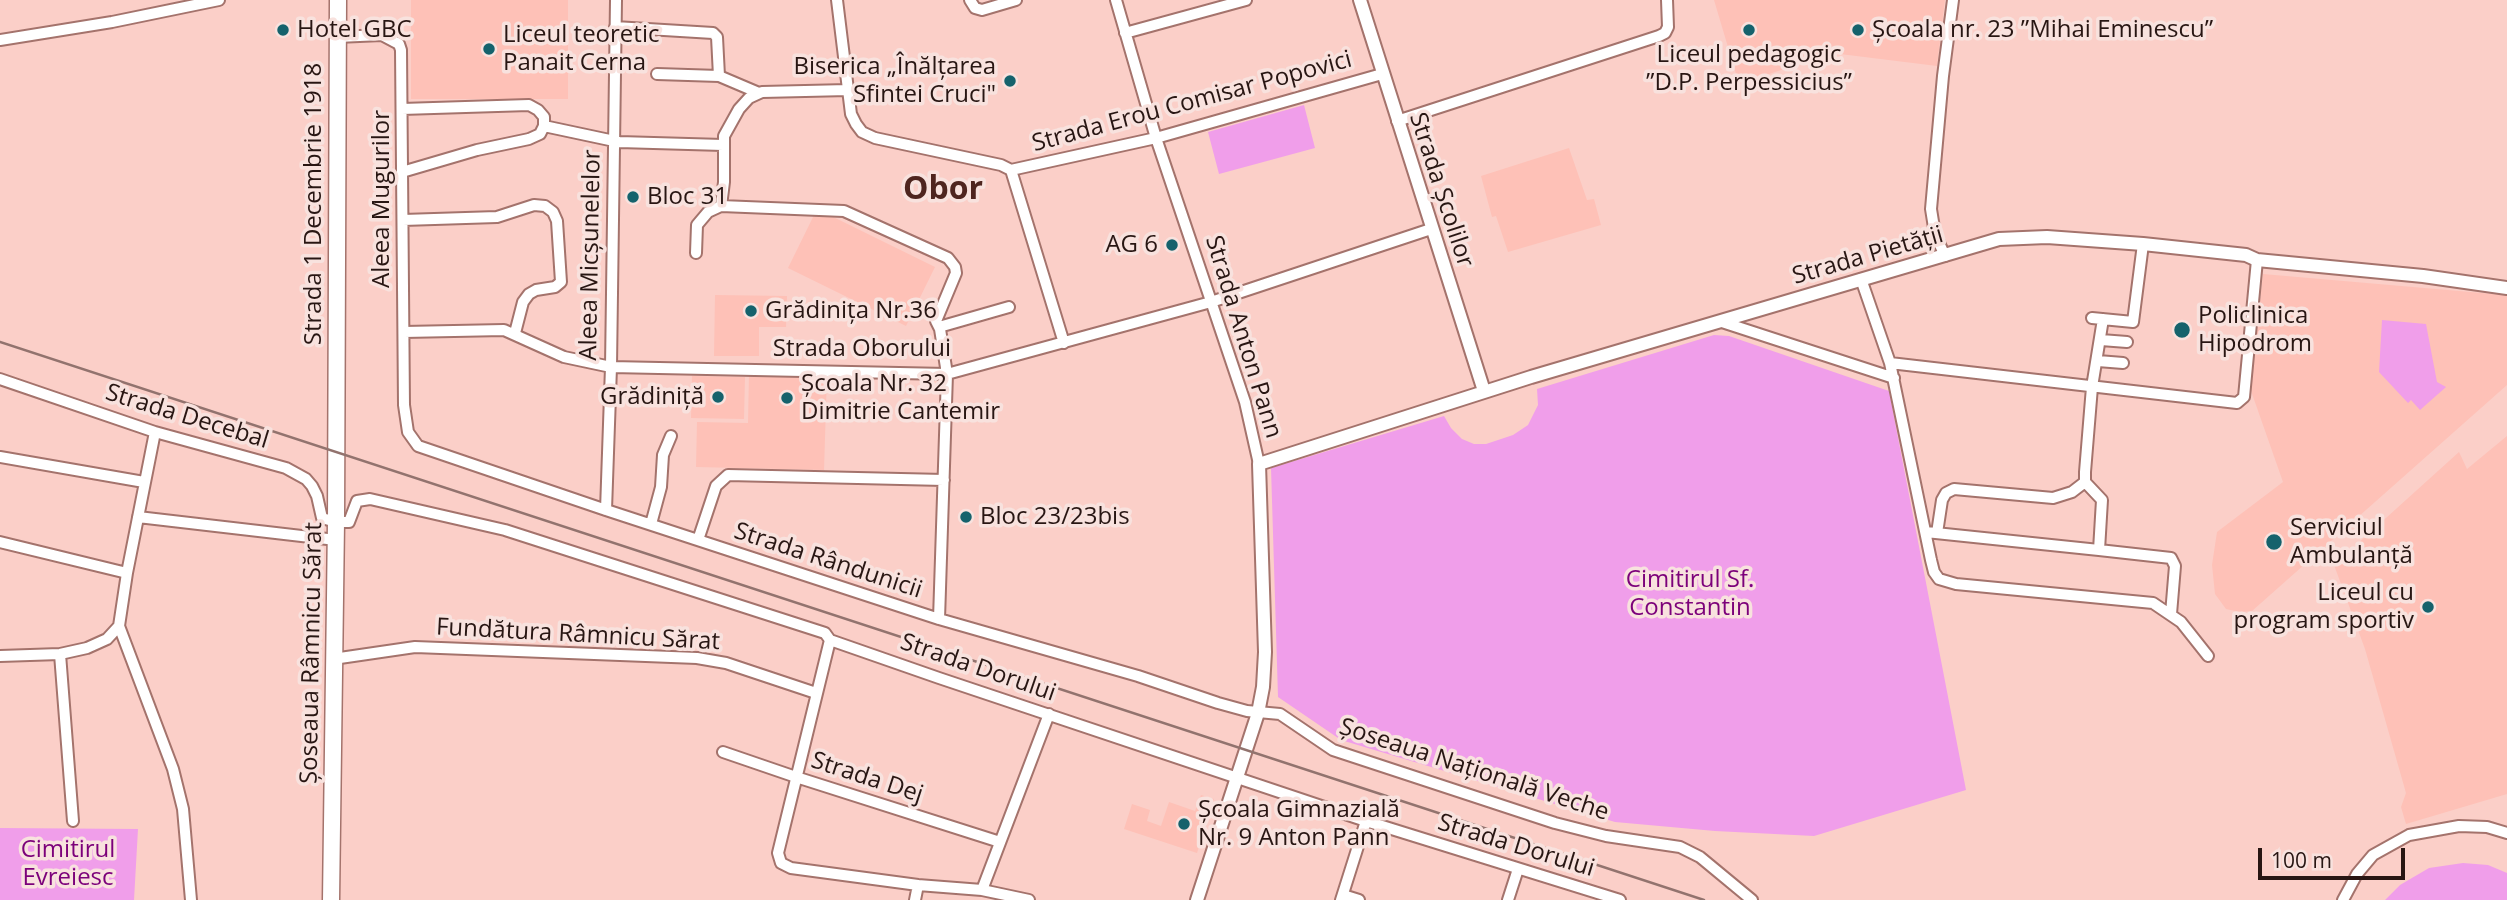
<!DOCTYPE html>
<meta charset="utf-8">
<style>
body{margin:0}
#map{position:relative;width:2507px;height:900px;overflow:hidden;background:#fbcfc8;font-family:"Open Sans",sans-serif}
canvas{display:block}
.scale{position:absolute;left:2258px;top:848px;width:147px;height:32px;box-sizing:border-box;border:4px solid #281613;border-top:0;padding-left:9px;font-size:21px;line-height:24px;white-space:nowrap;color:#281613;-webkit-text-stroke:5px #f8e2de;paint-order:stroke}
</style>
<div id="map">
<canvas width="2507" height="900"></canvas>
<div class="scale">100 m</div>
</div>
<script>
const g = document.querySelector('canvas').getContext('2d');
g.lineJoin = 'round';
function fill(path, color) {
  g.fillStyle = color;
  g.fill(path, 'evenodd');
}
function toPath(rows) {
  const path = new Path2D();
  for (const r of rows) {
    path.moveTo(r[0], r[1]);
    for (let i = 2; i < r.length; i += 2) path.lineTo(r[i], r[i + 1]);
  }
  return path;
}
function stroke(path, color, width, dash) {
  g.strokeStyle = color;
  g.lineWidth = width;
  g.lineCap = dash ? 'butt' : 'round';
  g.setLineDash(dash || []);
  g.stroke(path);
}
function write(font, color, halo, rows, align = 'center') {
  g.font = font + ' "Open Sans",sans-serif';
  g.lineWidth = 7;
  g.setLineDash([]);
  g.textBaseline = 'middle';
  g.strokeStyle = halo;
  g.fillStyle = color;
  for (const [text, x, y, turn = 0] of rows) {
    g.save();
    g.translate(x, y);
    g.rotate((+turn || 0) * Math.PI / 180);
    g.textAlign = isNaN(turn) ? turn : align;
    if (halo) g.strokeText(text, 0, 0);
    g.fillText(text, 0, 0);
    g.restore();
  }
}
fill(toPath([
 [411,0,568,0,568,99,411,99],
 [1714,0,1945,0,1937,66,1832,53,1739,84],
 [1569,148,1587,200,1594,199,1601,225,1508,252,1496,216,1492,217,1481,176],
 [817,209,935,267,906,326,788,268],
 [2263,274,2505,295,2507,296,2507,385,2252,611,2240,612,2226,609,2215,594,2212,565,2217,532,2283,482,2250,388],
 [715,295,787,296,786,327,759,327,759,356,714,356],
 [749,373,827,375,824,470,696,467,697,422,748,423],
 [692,376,745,377,744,419,691,418],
 [2507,436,2507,794,2406,824,2401,807,2406,793,2365,649,2334,565,2459,452,2467,469],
 [1201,795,1214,799,1197,853,1124,829,1132,804,1150,810,1147,821,1161,826,1169,802,1195,811]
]), '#fec1b7');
fill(toPath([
 [1304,105,1315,148,1219,174,1208,132],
 [2382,320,2426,324,2437,382,2446,387,2420,410,2411,400,2408,403,2379,372],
 [1714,335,1729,336,1889,391,1966,790,1814,836,1715,831,1615,822,1341,740,1278,697,1271,468,1444,416,1451,428,1462,439,1474,444,1486,444,1513,435,1528,425,1538,405,1537,389],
 [0,828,138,829,134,900,0,900],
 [2463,863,2488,865,2507,873,2507,900,2385,900,2400,885,2429,868]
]), '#f09eea');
const minor = toPath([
 [837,0,851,114,856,124,862,132,875,138,1001,165,1011,170,1064,343],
 [970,0,975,8,982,10,1016,0],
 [1116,0,1156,138,1245,402,1259,464],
 [615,27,713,33,717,37,719,76],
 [1125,33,1246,0],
 [337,37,382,35,399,44,401,50,404,405,408,432,418,446,606,510,939,619,1138,676,1218,703,1247,711,1280,714,1333,750,1555,823,1606,836,1680,847,1700,857,1752,900],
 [0,40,112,22,219,0],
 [657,74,719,76,759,93],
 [848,90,762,92,749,98,739,109,724,136,724,182,721,206,844,211,948,258,955,267,956,273,936,321,940,329,947,374,939,619],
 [1397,121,1659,36,1665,33,1668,27,1667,0],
 [544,126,619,142,723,145],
 [1011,170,1156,138,1382,74],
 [402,172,477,150,529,139,540,134,544,126,544,117,538,110,529,105,402,109],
 [403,220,497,217,534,205,545,206,553,212,557,221,561,282,555,287,536,290,529,294,523,302,515,333],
 [696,253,697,225,708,212,721,206],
 [1945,256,1935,234,1931,209,1943,76,1953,0],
 [1861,279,1890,363,1931,560,1934,572,1939,579,1956,584,2153,603,2181,622,2208,656],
 [2092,318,2133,322,2143,244],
 [1722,322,1894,378],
 [939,327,1009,307],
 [404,332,504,330,564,357,611,367,947,374,1211,302,1431,229],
 [2101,340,2127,342],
 [2098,361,2123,363],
 [1890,363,2237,403,2244,397,2257,260],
 [0,379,155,432,286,468,306,479,312,486,317,496,322,518,336,522,349,522,357,501,370,499,505,530,825,633,830,640,939,678,1366,821,1620,900],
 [155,432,127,573,119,626,173,769,183,809,191,900],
 [0,457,144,482],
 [606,510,611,367,616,0],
 [138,517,336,540],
 [651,524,661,487,663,455,671,436],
 [1926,532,2099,550,2102,500,2085,482,2085,472,2092,387,2103,319],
 [1937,533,1942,500,1946,493,1954,489,2053,498,2072,492,2085,482],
 [698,540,716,486,728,475,944,480],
 [0,542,127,573],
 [2099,550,2171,558,2175,566,2171,614],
 [830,640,778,853,781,863,791,868,918,885,982,890,1029,900],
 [60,654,73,821],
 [0,656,60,654,87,648,107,639,119,626],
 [333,659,415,647,697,658,726,663,816,693],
 [723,752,796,777,1000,842],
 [982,890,1049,714],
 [1343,895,1359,900],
 [915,900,918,885],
 [1341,900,1366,821],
 [1508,900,1518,869],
 [2343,900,2357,874,2373,855,2409,835,2459,826,2487,827,2507,833]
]);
const tertiary = toPath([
 [1360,0,1484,391],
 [1197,900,1258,713,1263,687,1265,652,1259,464,1531,377,1999,239,2047,237,2143,244,2246,255,2257,260,2423,276,2507,288]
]);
const primary = toPath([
 [331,900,336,522,338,0]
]);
stroke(minor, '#a4736c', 14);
stroke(tertiary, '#a4736c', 16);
stroke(primary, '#a4736c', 19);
stroke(minor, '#fff', 10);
stroke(tertiary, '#fff', 12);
stroke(primary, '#fff', 16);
stroke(toPath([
 [0,342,1704,900]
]), '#92736e', 2.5);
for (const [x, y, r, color] of [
 [283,30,7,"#15626c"],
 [1749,30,7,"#15626c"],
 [1858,30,7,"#15626c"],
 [489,49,7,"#15626c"],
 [1010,81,7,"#15626c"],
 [633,197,7,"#15626c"],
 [1172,245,7,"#15626c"],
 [751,311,7,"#15626c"],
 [2182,330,9,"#15626c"],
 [718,397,7,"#15626c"],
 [787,398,7,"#15626c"],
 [966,517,7,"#15626c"],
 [2274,542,9,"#15626c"],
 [2428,607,7,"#15626c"],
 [1184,824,7,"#15626c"]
]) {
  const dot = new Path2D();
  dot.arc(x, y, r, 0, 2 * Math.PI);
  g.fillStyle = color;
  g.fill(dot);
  stroke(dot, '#f8e2de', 2.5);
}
write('24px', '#281613', '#f8e2de', [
 ["Hotel GBC",297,30],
 ["Școala nr. 23 ”Mihai Eminescu”",1872,30],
 ["Liceul teoretic",503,35],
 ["Panait Cerna",503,63],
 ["Liceul pedagogic",1749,55,"center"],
 ["”D.P. Perpessicius”",1749,83,"center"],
 ["Biserica „Înălțarea",996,67,"right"],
 ["Sfintei Cruci\"",996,95,"right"],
 ["Bloc 31",647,197],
 ["AG 6",1158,245,"right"],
 ["Grădinița Nr.36",765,311],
 ["Policlinica",2198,316],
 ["Hipodrom",2198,344],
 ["Școala Nr. 32",801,384],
 ["Dimitrie Cantemir",801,412],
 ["Grădiniță",704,397,"right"],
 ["Bloc 23/23bis",980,517],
 ["Serviciul",2290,528],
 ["Ambulanță",2290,556],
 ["Liceul cu",2414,593,"right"],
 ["program sportiv",2414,621,"right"],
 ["Școala Gimnazială",1198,810],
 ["Nr. 9 Anton Pann",1198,838]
], 'left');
write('24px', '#281613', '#f8e2de', [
 ["Strada Erou Comisar Popovici",1192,102,-15],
 ["Strada Școlilor",1441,190,72],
 ["Aleea Mugurilor",382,199,-90],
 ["Strada 1 Decembrie 1918",314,204,-90],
 ["Aleea Micșunelelor",591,255,-89],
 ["Strada Pietății",1868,256,-16],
 ["Strada Anton Pann",1243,337,73],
 ["Strada Oborului",862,349],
 ["Strada Decebal",187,417,17],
 ["Strada Rândunicii",828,561,18],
 ["Fundătura Râmnicu Sărat",578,635,3],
 ["Șoseaua Râmnicu Sărat",312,653,-89],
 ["Strada Dorului",978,668,19],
 ["Șoseaua Națională Veche",1474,770,18],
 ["Strada Dej",867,778,18],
 ["Strada Dorului",1516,846,17]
]);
write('24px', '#7c017a', '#f8e2de', [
 ["Cimitirul Sf.",1690,580],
 ["Constantin",1690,608],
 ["Cimitirul",68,850],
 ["Evreiesc",68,878]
]);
write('bold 32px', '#4e251f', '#f8e2de', [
 ["Obor",943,190]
]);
</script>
